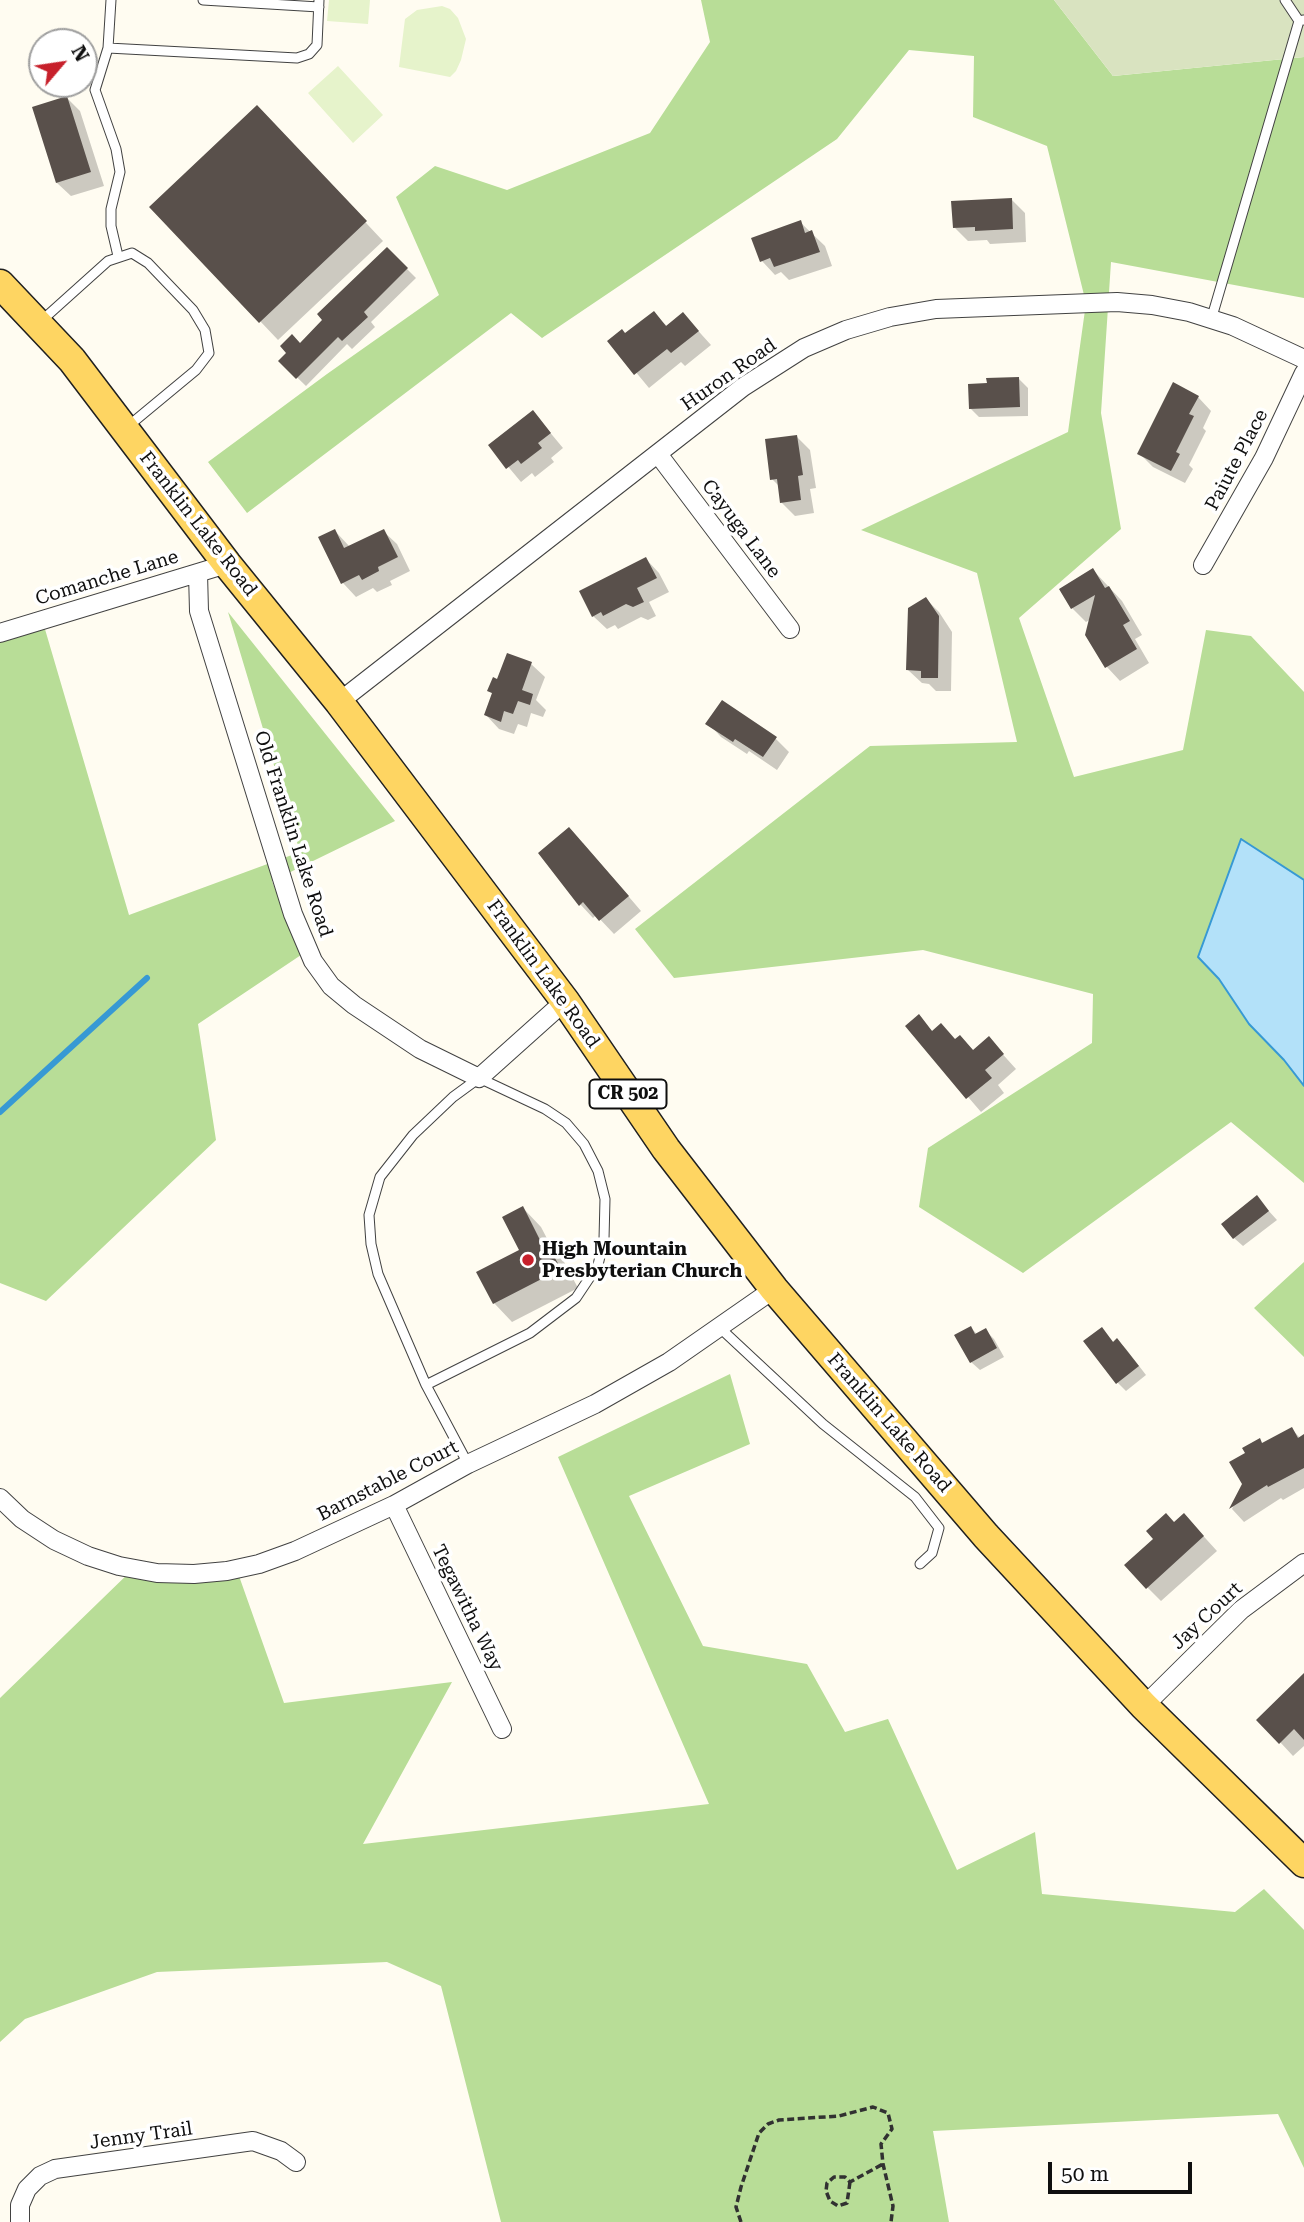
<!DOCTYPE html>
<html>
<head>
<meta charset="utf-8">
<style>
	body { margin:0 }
	#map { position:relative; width:1304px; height:2222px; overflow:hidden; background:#fffcf1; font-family:"Roboto Serif",serif }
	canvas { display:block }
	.north { position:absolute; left:28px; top:28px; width:70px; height:70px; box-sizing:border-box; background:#fff; border:2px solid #9f9f9f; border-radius:50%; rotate:61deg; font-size:19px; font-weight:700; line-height:28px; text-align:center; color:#0f0f0f }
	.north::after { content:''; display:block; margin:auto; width:24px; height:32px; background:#c7202b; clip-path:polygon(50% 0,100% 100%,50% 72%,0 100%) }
	.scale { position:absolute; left:1048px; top:2162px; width:144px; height:32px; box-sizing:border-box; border:4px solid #0f0f0f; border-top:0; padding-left:9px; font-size:21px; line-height:24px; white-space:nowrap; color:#0f0f0f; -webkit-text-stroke:5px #fff; paint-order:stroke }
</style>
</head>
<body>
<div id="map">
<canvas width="1304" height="2222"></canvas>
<div class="north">N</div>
<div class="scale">50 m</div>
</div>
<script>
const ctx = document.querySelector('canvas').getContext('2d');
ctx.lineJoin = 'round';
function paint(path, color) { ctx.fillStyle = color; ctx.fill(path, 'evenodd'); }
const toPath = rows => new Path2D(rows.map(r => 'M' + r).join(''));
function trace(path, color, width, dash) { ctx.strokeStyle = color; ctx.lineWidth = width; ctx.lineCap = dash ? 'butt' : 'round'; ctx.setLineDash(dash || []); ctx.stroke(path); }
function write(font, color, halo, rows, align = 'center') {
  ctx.font = font + ' "Roboto Serif",serif'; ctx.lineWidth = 7; ctx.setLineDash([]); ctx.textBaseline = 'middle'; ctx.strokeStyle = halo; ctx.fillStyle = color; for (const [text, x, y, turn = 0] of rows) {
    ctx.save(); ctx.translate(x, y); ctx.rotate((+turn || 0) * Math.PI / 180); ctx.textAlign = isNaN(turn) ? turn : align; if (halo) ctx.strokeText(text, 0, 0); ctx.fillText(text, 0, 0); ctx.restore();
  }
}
paint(toPath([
	[701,0,1054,0,1113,76,1304,57,1304,298,1111,262,1101,413,1121,529,1019,618,1074,777,1183,750,1206,630,1251,636,1304,692,1304,1183,1231,1122,1023,1273,919,1207,928,1148,1092,1043,1093,994,923,950,674,978,635,929,870,746,1017,742,977,573,861,530,1068,432,1086,303,1047,146,973,117,974,56,909,50,837,139,542,338,511,313,247,513,208,462,327,374,439,295,396,197,435,166,507,190,650,133,710,42],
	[228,612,395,821,272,881,301,955,198,1024,216,1140,46,1301,0,1283,0,628,42,619,129,915,300,852],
	[1304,1262,1304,1357,1254,1308],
	[730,1374,750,1444,629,1496,703,1646,807,1664,845,1732,888,1719,957,1870,1035,1832,1042,1894,1235,1912,1264,1889,1304,1930,1304,2168,1278,2114,933,2131,949,2222,501,2222,441,1986,387,1962,157,1972,25,2019,0,2042,0,1698,134,1568,239,1576,284,1703,452,1682,363,1844,709,1804,558,1457]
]), '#b8dd97');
paint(toPath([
	[1054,0,1304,0,1304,57,1113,76]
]), '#d9e3c0');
paint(toPath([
	[329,0,370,0,368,24,327,21],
	[442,6,450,9,458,18,466,39,461,60,456,71,450,77,399,67,405,19,417,10],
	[338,66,383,115,353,143,308,93]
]), '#e6f3cb');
const water = toPath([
	[1241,839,1304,880,1304,1086,1284,1060,1249,1024,1219,979,1198,957,1241,839]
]);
paint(water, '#b3e1f9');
trace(water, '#3799d4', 2);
paint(toPath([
	[67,98,80,111,104,186,71,196,57,183],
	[275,126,383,241,278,340,152,207],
	[1011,199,1025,213,1026,242,990,244,987,240,968,241,955,228],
	[800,222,825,246,832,266,789,280,781,272,775,275,762,261],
	[387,249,416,278,371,322,375,327,352,349,347,344,306,386,280,361,300,345],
	[653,313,668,327,683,314,711,345,685,366,681,362,649,388,610,341,625,335],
	[1019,379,1028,388,1028,416,979,417,970,408],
	[1198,397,1211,411,1203,428,1206,431,1189,465,1193,469,1185,483,1153,467,1139,453],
	[533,412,563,448,551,458,554,462,535,477,532,473,521,482,490,445],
	[797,437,810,450,816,488,810,489,814,513,795,516,781,502,779,486,772,479],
	[335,531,350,547,383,531,397,544,410,571,390,581,392,585,377,592,373,588,356,597,343,583],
	[646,559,659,573,669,592,649,602,656,616,648,620,641,617,618,629,615,625,607,629,593,616],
	[1093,570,1122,601,1142,635,1135,639,1149,663,1120,681,1107,667,1087,634,1091,619,1086,622,1072,608,1061,589],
	[926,599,939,612,952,632,951,691,936,691,929,684,922,683,908,670],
	[531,664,545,677,536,700,546,710,543,717,531,713,527,727,518,724,514,734,499,729,486,715,493,694,489,691,498,681],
	[708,723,775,738,789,752,777,770,749,751,747,754,721,737],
	[583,843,641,911,614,934,596,915,593,918,580,904],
	[919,1017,933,1032,956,1040,960,1037,974,1051,989,1039,1016,1069,998,1085,1004,1093,981,1112,907,1026],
	[1257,1198,1277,1220,1243,1246,1234,1238],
	[523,1208,541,1227,553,1250,563,1260,578,1288,512,1322,494,1303,521,1251],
	[971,1328,977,1334,985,1330,994,1339,1004,1357,980,1370,971,1362],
	[1110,1338,1114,1343,1117,1340,1126,1349,1146,1375,1126,1391,1117,1382],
	[1292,1429,1300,1438,1304,1436,1304,1488,1283,1500,1281,1498,1244,1522,1232,1509,1244,1484],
	[1174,1524,1197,1529,1217,1551,1161,1601,1147,1587,1155,1539],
	[1304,1676,1304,1746,1293,1756,1280,1742]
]), '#0003');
trace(toPath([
	[0,1112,147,978]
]), '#3799d4', 6);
paint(toPath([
	[67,96,91,172,56,183,32,107],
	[257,105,367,221,259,323,149,207],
	[1012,198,1013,229,975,231,975,227,953,228,951,201],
	[801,220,805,233,812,230,820,252,774,267,770,258,760,262,751,238],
	[387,247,408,268,364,312,368,317,342,341,338,337,296,379,278,361,286,353,280,346,292,334,300,343,322,320,317,314],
	[654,311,666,326,683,312,699,331,671,353,667,349,634,375,607,341,622,329,625,333],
	[1019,377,1020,407,969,409,968,384,987,383,986,378],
	[1173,382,1199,396,1189,414,1194,416,1176,452,1180,454,1171,471,1137,454],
	[533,410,551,433,538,443,542,448,521,464,518,460,506,469,488,445],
	[797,435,803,475,798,476,801,500,780,503,777,479,770,480,765,439],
	[335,529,344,548,384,529,398,557,378,567,379,571,362,580,359,575,341,584,318,537],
	[646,557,657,578,637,588,644,602,633,607,626,604,603,616,601,612,592,617,579,591],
	[1093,568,1105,588,1109,586,1130,621,1123,625,1137,649,1105,668,1085,635,1095,595,1071,609,1059,589],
	[926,597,939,616,938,678,921,678,921,671,906,670,908,608],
	[507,653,532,662,522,690,533,694,530,705,518,701,513,714,504,711,501,722,484,715,492,693,487,691,493,677,497,679],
	[722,700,777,737,763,757,735,739,733,742,705,724],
	[569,827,629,896,599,921,583,902,579,906,538,853],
	[919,1014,932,1031,941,1023,955,1039,960,1035,973,1050,989,1036,1004,1054,985,1070,992,1078,966,1099,905,1026],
	[1257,1195,1269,1211,1233,1239,1221,1224],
	[523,1206,541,1242,545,1240,561,1269,493,1304,476,1272,519,1250,502,1217],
	[971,1326,975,1334,986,1328,997,1348,970,1363,954,1335],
	[1102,1327,1113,1342,1117,1338,1139,1366,1116,1384,1083,1341],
	[1292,1427,1298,1438,1304,1434,1304,1468,1268,1487,1267,1485,1229,1509,1242,1484,1229,1462,1245,1453,1242,1448,1260,1438,1262,1443],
	[1166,1513,1174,1522,1184,1513,1204,1536,1146,1589,1124,1565,1153,1539,1146,1531],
	[1304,1673,1304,1740,1294,1729,1279,1744,1256,1720]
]), '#59504b');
const service = toPath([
	[111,0,108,48,95,90,116,149,120,172,111,209,111,226,118,256],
	[203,0,319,7],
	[1285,0,1299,21,1303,20],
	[108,48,297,58,309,54,317,45,319,0],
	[1211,320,1299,21],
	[39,323,108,261,132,253,148,263,193,310,205,330,209,353,196,370,126,428],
	[719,1327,823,1424,915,1497,939,1528,932,1553,920,1564],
	[426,1385,530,1333,576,1298,598,1265,604,1239,605,1199,598,1171,584,1144,566,1123,545,1109,479,1078,453,1097,413,1135,380,1177,369,1215,371,1244,378,1274,426,1385,468,1464]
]);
const minor = toPath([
	[658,454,790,629],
	[1203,565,1264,458,1304,373],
	[198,573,199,611,293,914,313,961,331,986,354,1005,420,1049,479,1078,565,1001],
	[0,633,227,564],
	[339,702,743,387,804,348,846,330,890,317,936,309,1117,302,1152,305,1189,312,1233,326,1304,359],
	[0,1498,22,1519,54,1540,88,1556,119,1566,157,1573,194,1574,227,1571,259,1564,295,1551,394,1505,468,1464,595,1404,669,1362,774,1289],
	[394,1505,502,1729],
	[1144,1706,1241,1610,1304,1563],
	[20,2222,20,2205,27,2189,40,2176,55,2169,253,2141,281,2151,296,2162]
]);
const primary = toPath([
	[0,284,72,360,227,564,339,702,565,1001,666,1149,774,1289,986,1536,1144,1706,1304,1863]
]);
trace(service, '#424242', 11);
trace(minor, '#424242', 20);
trace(primary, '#202020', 31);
trace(toPath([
	[850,2182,847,2203,838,2206,830,2201,826,2191,827,2183,834,2177,845,2177,850,2182,883,2164],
	[741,2222,736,2207,741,2187,759,2133,768,2124,779,2120,839,2116,873,2107,888,2113,892,2129,881,2144,883,2164,893,2206,891,2222]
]), '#313131', 3.5, [7, 3.5]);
trace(service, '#fff', 9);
trace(minor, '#fff', 18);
trace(primary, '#fed562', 28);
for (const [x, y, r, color] of [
	[528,1260,7,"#c7202b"]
]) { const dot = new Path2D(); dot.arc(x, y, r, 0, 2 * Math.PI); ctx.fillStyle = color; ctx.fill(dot); trace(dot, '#fff', 2.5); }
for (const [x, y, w] of [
	[628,1094,77]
]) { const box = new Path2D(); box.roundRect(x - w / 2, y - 14.5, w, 29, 5); ctx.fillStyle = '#fff'; ctx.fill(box); trace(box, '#0f0f0f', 2); }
write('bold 18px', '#0f0f0f', null, [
	["CR 502",628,1094]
]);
write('19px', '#0f0f0f', '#fff', [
	["Huron Road",729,375,-35],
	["Paiute Place",1237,460,-62],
	["Franklin Lake Road",198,524,52],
	["Cayuga Lane",741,529,53],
	["Comanche Lane",107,578,-17],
	["Old Franklin Lake Road",293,834,72],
	["Franklin Lake Road",543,974,54],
	["Franklin Lake Road",889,1423,49],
	["Barnstable Court",388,1481,-27],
	["Tegawitha Way",467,1608,64],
	["Jay Court",1207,1616,-43],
	["Jenny Trail",141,2136,-8]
]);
write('bold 19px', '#0f0f0f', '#fff', [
	["High Mountain",542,1249],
	["Presbyterian Church",542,1271]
], 'left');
</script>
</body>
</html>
